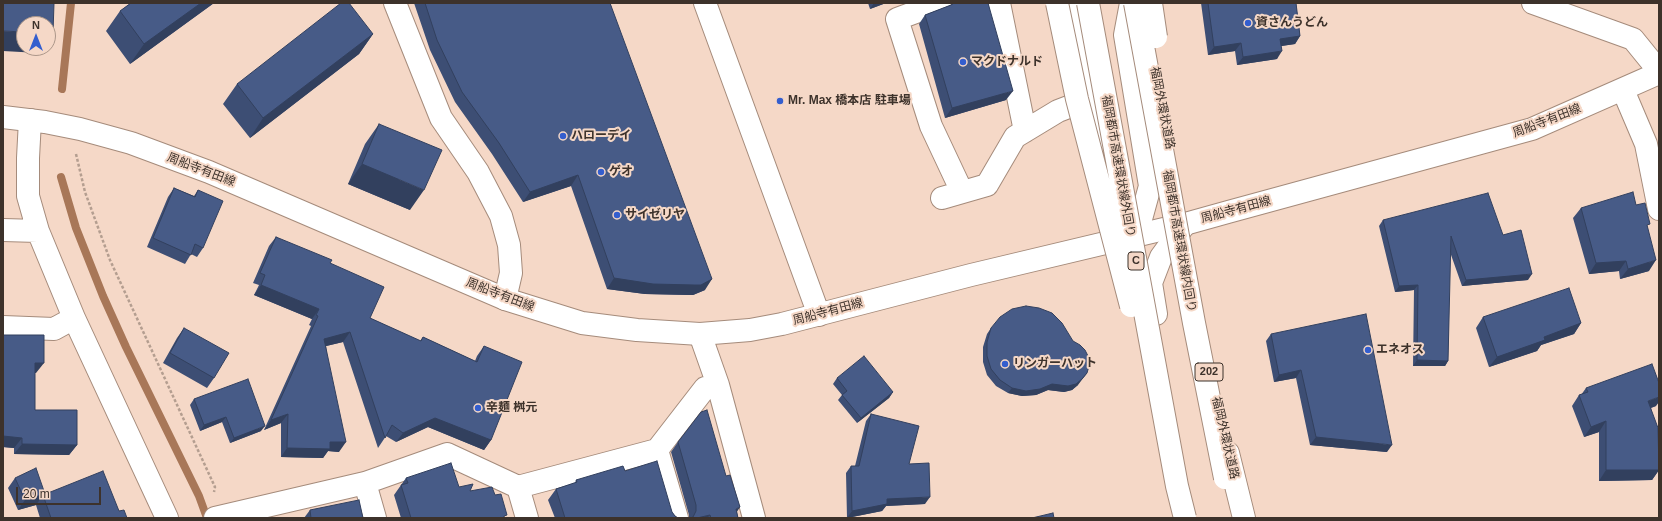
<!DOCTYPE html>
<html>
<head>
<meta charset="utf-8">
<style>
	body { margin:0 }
	#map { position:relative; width:1662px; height:521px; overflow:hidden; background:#f5d8c7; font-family:Arial,sans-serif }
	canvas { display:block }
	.frame { position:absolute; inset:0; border:4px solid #3d322b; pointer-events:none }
	.north { position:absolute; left:16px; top:16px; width:40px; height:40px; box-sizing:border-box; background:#f5d8c7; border:1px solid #ab9689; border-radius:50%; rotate:0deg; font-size:11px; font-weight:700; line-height:16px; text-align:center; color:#3d322b }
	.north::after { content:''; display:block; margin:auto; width:14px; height:18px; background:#345ece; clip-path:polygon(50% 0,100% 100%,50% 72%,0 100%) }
	.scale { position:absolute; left:16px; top:487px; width:85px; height:18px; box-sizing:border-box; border:2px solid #3d322b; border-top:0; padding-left:5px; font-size:12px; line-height:14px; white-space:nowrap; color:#3d322b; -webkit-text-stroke:3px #f5d8c7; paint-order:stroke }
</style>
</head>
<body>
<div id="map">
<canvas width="1662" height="521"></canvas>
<div class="frame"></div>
<div class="north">N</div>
<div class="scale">20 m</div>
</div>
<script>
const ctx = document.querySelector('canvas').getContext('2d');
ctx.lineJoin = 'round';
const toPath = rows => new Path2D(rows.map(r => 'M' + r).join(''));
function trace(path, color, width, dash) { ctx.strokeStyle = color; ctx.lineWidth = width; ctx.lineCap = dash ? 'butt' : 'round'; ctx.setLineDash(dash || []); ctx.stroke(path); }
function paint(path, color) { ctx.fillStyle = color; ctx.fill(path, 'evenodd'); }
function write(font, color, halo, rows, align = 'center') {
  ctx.font = font + ' Arial,"Noto Sans JP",sans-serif'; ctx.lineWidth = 4; ctx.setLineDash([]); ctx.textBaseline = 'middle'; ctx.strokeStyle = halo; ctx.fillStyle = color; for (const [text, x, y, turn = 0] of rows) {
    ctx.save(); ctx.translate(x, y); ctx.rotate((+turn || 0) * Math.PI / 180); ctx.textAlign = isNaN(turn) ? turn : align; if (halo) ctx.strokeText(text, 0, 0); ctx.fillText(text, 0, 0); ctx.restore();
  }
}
trace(toPath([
	[62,89,71,3],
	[61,177,76,228,103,296,126,347,199,496,207,518]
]), '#a87758', 8);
const minor = toPath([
	[395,3,441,118,478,172,501,216,509,245,511,273,505,299],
	[705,3,819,315],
	[940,3,897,19,931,126,962,192],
	[999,3,1025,131],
	[1533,3,1633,39,1659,71],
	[1623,90,1646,144,1659,209],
	[30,120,28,158,28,196,38,231,74,318,167,518],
	[942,198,987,185,1015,137,1058,111,1092,98],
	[3,230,38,231],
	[3,327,54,329,74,318],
	[700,334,718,385,754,518],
	[657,450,677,518],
	[365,483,375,518],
	[518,487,527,518],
	[215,518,365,483,447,454,518,487,657,450,705,388,718,385]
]);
const major = toPath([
	[3,117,45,122,80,129,131,143,209,172,505,299,582,323,637,330,700,334,750,330,782,324,971,275,1185,224,1228,212,1532,129,1659,73]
]);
const highway = toPath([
	[1076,3,1109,185],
	[1119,239,1141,219,1150,186,1125,35,1131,3],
	[1156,314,1151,283,1161,257,1185,224],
	[1228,453,1244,518]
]);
trace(minor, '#a58b7b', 24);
trace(major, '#a58b7b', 24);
trace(highway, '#a58b7b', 24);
trace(toPath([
	[76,154,85,192,110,260,215,487,214,492]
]), '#b49e90', 2.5, [3, 2]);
trace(minor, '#fff', 22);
trace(major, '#fff', 22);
trace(highway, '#fff', 22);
const highwayBridge = toPath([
	[1057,3,1077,99,1131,306],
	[1088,3,1177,486,1185,518],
	[1135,3,1194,323,1225,478],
	[1151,3,1156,37]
]);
trace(highwayBridge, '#a58b7b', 24, []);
trace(highwayBridge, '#fff', 22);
paint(toPath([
	[131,3,214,3,130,64,106,31,120,11],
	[414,3,610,3,705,290,693,295,687,295,645,294,607,289,571,186,523,202,492,154,455,102,430,50],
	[868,3,886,3,870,9],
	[952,3,988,3,1006,100,945,118,919,24,925,15,951,5,952,4],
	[1201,3,1296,3,1300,36,1295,44,1281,46,1277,59,1237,65,1235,51,1208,55],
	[373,34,359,54,250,138,223,104,237,84],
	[379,124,410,210,348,184,365,144],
	[174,188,194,196,198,190,203,248,197,257,191,254,185,264,147,247,168,197],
	[1636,205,1648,229,1649,271,1620,279,1619,271,1589,274,1573,218,1581,208],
	[1383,220,1503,235,1528,280,1462,286,1450,252,1448,361,1445,366,1413,366,1414,290,1395,292,1379,226],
	[276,237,330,263,370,318,420,341,423,337,475,361,477,356,484,346,491,440,484,450,428,427,396,442,386,436,378,448,343,342,326,346,339,452,328,451,323,458,281,457,281,423,264,430,311,326,309,325,312,319,254,295,259,285,253,283,269,246],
	[1483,317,1581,323,1574,334,1541,345,1537,351,1489,367,1476,328],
	[184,328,214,378,207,388,163,363,177,338],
	[991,328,1078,385,1072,390,1064,392,1048,390,1036,395,1022,396,1008,393,996,386,987,375,983,362,983,347,987,334],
	[1271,334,1387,452,1310,445,1296,378,1274,382,1266,341],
	[3,335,36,373,35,373,35,410,77,445,69,455,14,454,14,448,3,447],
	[837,378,893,392,889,398,857,423,838,400,842,395,833,384],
	[1586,388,1656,406,1651,408,1659,470,1652,480,1599,481,1599,432,1584,437,1572,406,1579,395,1581,395],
	[194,399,261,431,230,443,222,422,200,431,190,405],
	[871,414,909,464,925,504,886,506,882,511,847,518,846,473,851,466,855,466,866,421],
	[678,442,737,512,738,518,689,518,689,515,671,452],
	[625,471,672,512,675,516,678,518,555,518,548,500,556,489,575,483,576,480],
	[15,478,45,494,119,511,127,518,40,518,36,505,18,510,8,488],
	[406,478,459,487,470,491,495,495,505,518,401,518,394,495],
	[310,510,363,518,304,518]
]), '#3d4e74');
paint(toPath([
	[201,3,214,3,130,64,144,44],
	[874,3,886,3,870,9],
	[3,31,24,32,24,48,42,48,39,53,3,51],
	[48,33,53,33,48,40],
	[373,34,359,54,250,138,263,118],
	[1300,36,1295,44,1275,47,1280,39],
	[1241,43,1235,51,1208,55,1214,47],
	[1282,51,1277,59,1237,65,1243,57],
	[1013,91,1006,100,945,118,952,108],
	[362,164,424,190,410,210,348,184],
	[578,175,571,186,523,202,530,192],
	[1656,260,1649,271,1620,279,1628,269],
	[1626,261,1619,271,1589,274,1596,263],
	[1532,274,1528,280,1462,286,1466,280],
	[614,278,712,279,705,290,693,295,645,294,607,289],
	[261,285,319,309,312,319,254,295],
	[1418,285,1414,290,1395,292,1399,286],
	[1581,323,1574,334,1541,345,1537,351,1489,367,1497,357,1544,337],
	[350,332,343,342,318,348,324,339],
	[1417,360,1448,361,1445,366,1413,366],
	[35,363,44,363,36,373,28,373],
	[1301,370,1296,378,1274,382,1279,375],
	[1087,373,1078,385,1072,390,1064,392,1048,390,1036,395,1022,396,1008,393,1012,388,1052,384],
	[893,392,889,398,857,423,861,418],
	[1659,397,1659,402,1656,406,1641,411,1648,401],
	[288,414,281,423,264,430,271,420],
	[226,417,222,422,200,431,204,425],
	[435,418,491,440,484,450,428,427,396,442,403,433],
	[1606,421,1599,432,1584,437,1591,427],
	[265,426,261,431,230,443,234,438],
	[3,436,22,438,14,448,3,447],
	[1316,437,1392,445,1387,452,1310,445],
	[330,442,346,442,339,452,328,451,323,458,281,457,287,448],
	[22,444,77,445,69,455,14,454],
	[1606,470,1659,470,1652,480,1599,481],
	[43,495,36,505,18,510,25,500],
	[930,497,925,504,886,506,882,511,847,518,852,511,887,499],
	[740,507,733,518,736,509],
	[710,515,707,518,697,518]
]), '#32405e');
const building = toPath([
	[3,3,54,3,53,33,48,33,48,24,24,24,24,32,3,31,3,3],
	[131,3,201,3,144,44,120,11,131,3],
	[341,3,349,3,373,34,263,118,237,84,341,3],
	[425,3,610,3,712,279,701,285,694,285,653,284,614,278,578,175,530,192,499,143,462,92,437,40,425,3],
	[954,3,988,3,1013,91,952,108,925,15,951,5,954,3],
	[1208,3,1296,3,1300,36,1280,39,1282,51,1243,57,1241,43,1214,47,1208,3],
	[379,124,442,150,424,190,362,164,379,124],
	[174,188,195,197,198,190,223,201,203,248,195,244,191,255,153,238,174,188],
	[1633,192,1636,205,1645,203,1650,224,1647,225,1656,260,1628,269,1626,261,1596,263,1581,208,1633,192],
	[1488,193,1503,235,1521,230,1532,274,1466,280,1451,236,1448,361,1417,360,1418,285,1399,286,1383,220,1488,193],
	[276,237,332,260,330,263,384,287,370,318,421,341,423,337,477,362,484,346,522,362,491,440,435,418,403,433,392,425,385,438,350,332,324,339,346,442,330,442,330,449,287,448,288,414,271,420,318,316,316,315,319,309,261,285,265,275,260,273,276,237],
	[1569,288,1581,323,1544,337,1545,340,1497,357,1483,317,1569,288],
	[1026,306,1039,308,1052,313,1062,323,1073,341,1080,345,1085,350,1089,358,1089,366,1087,373,1082,379,1076,384,1068,386,1052,384,1040,389,1026,391,1012,388,1000,380,991,369,987,356,987,342,991,328,1000,317,1012,309,1026,306],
	[1366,314,1392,445,1316,437,1301,370,1279,375,1271,334,1366,314],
	[184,328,229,353,214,378,170,353,184,328],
	[3,335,44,335,44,363,35,363,35,410,77,410,77,445,22,444,22,438,3,436,3,335],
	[864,356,893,392,861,418,842,395,847,391,837,378,864,356],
	[1652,364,1659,383,1659,397,1648,401,1658,428,1659,470,1606,470,1606,421,1591,427,1579,395,1588,392,1586,388,1652,364],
	[248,379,265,426,234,438,226,417,204,425,194,399,248,379],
	[707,410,726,476,730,475,740,507,736,509,738,518,711,518,710,515,697,518,691,518,693,517,696,511,696,505,678,442,701,412,707,410],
	[871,414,919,426,909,464,929,463,930,497,887,499,887,504,852,511,851,466,859,466,871,414],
	[657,461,672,512,675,516,678,518,565,518,556,489,577,482,576,480,623,466,625,471,657,461],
	[451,463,459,487,473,484,470,491,492,487,495,495,501,494,507,515,504,516,504,518,411,518,401,485,408,483,406,478,451,463],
	[36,468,45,494,25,500,15,478,36,468],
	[103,471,119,511,124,510,127,518,51,518,43,495,103,471],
	[359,500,363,518,311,518,310,510,359,500],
	[1053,513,1054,518,1032,518,1053,513]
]);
paint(building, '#475b87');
trace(building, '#32405e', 1);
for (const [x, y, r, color] of [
	[1248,23,4,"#345ece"],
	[963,62,4,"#345ece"],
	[780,101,4,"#345ece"],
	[563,136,4,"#345ece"],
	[601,172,4,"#345ece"],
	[617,215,4,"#345ece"],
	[1368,350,4,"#345ece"],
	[1005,364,4,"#345ece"],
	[478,408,4,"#345ece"]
]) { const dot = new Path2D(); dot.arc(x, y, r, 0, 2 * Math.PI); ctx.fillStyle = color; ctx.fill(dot); trace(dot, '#f5d8c7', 1.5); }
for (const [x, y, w] of [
	[1136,261,16],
	[1209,372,28]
]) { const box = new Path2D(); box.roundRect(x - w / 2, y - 9, w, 18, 3); ctx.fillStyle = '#f5d8c7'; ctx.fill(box); trace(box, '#3d322b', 1); }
write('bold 11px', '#3d322b', null, [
	["C",1136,261],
	["202",1209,372]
]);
write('bold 12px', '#3d322b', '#f5d8c7', [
	["資さんうどん",1256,23],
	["マクドナルド",971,62],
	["Mr. Max 橋本店 駐車場",788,101],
	["ハローデイ",571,136],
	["ゲオ",609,172],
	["サイゼリヤ",625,215],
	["エネオス",1376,350],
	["リンガーハット",1013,364],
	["辛麺 桝元",486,408]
], 'left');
write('12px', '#3d322b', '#f5d8c7', [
	["福岡外環状道路",1162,108,79],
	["周船寺有田線",1547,121,-21],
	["福岡都市高速環状線外回り",1118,166,80],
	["周船寺有田線",201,170,21],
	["周船寺有田線",1236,210,-15],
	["福岡都市高速環状線内回り",1179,241,80],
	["周船寺有田線",500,295,21],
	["周船寺有田線",828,312,-15],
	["福岡外環状道路",1225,438,77]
]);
</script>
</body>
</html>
